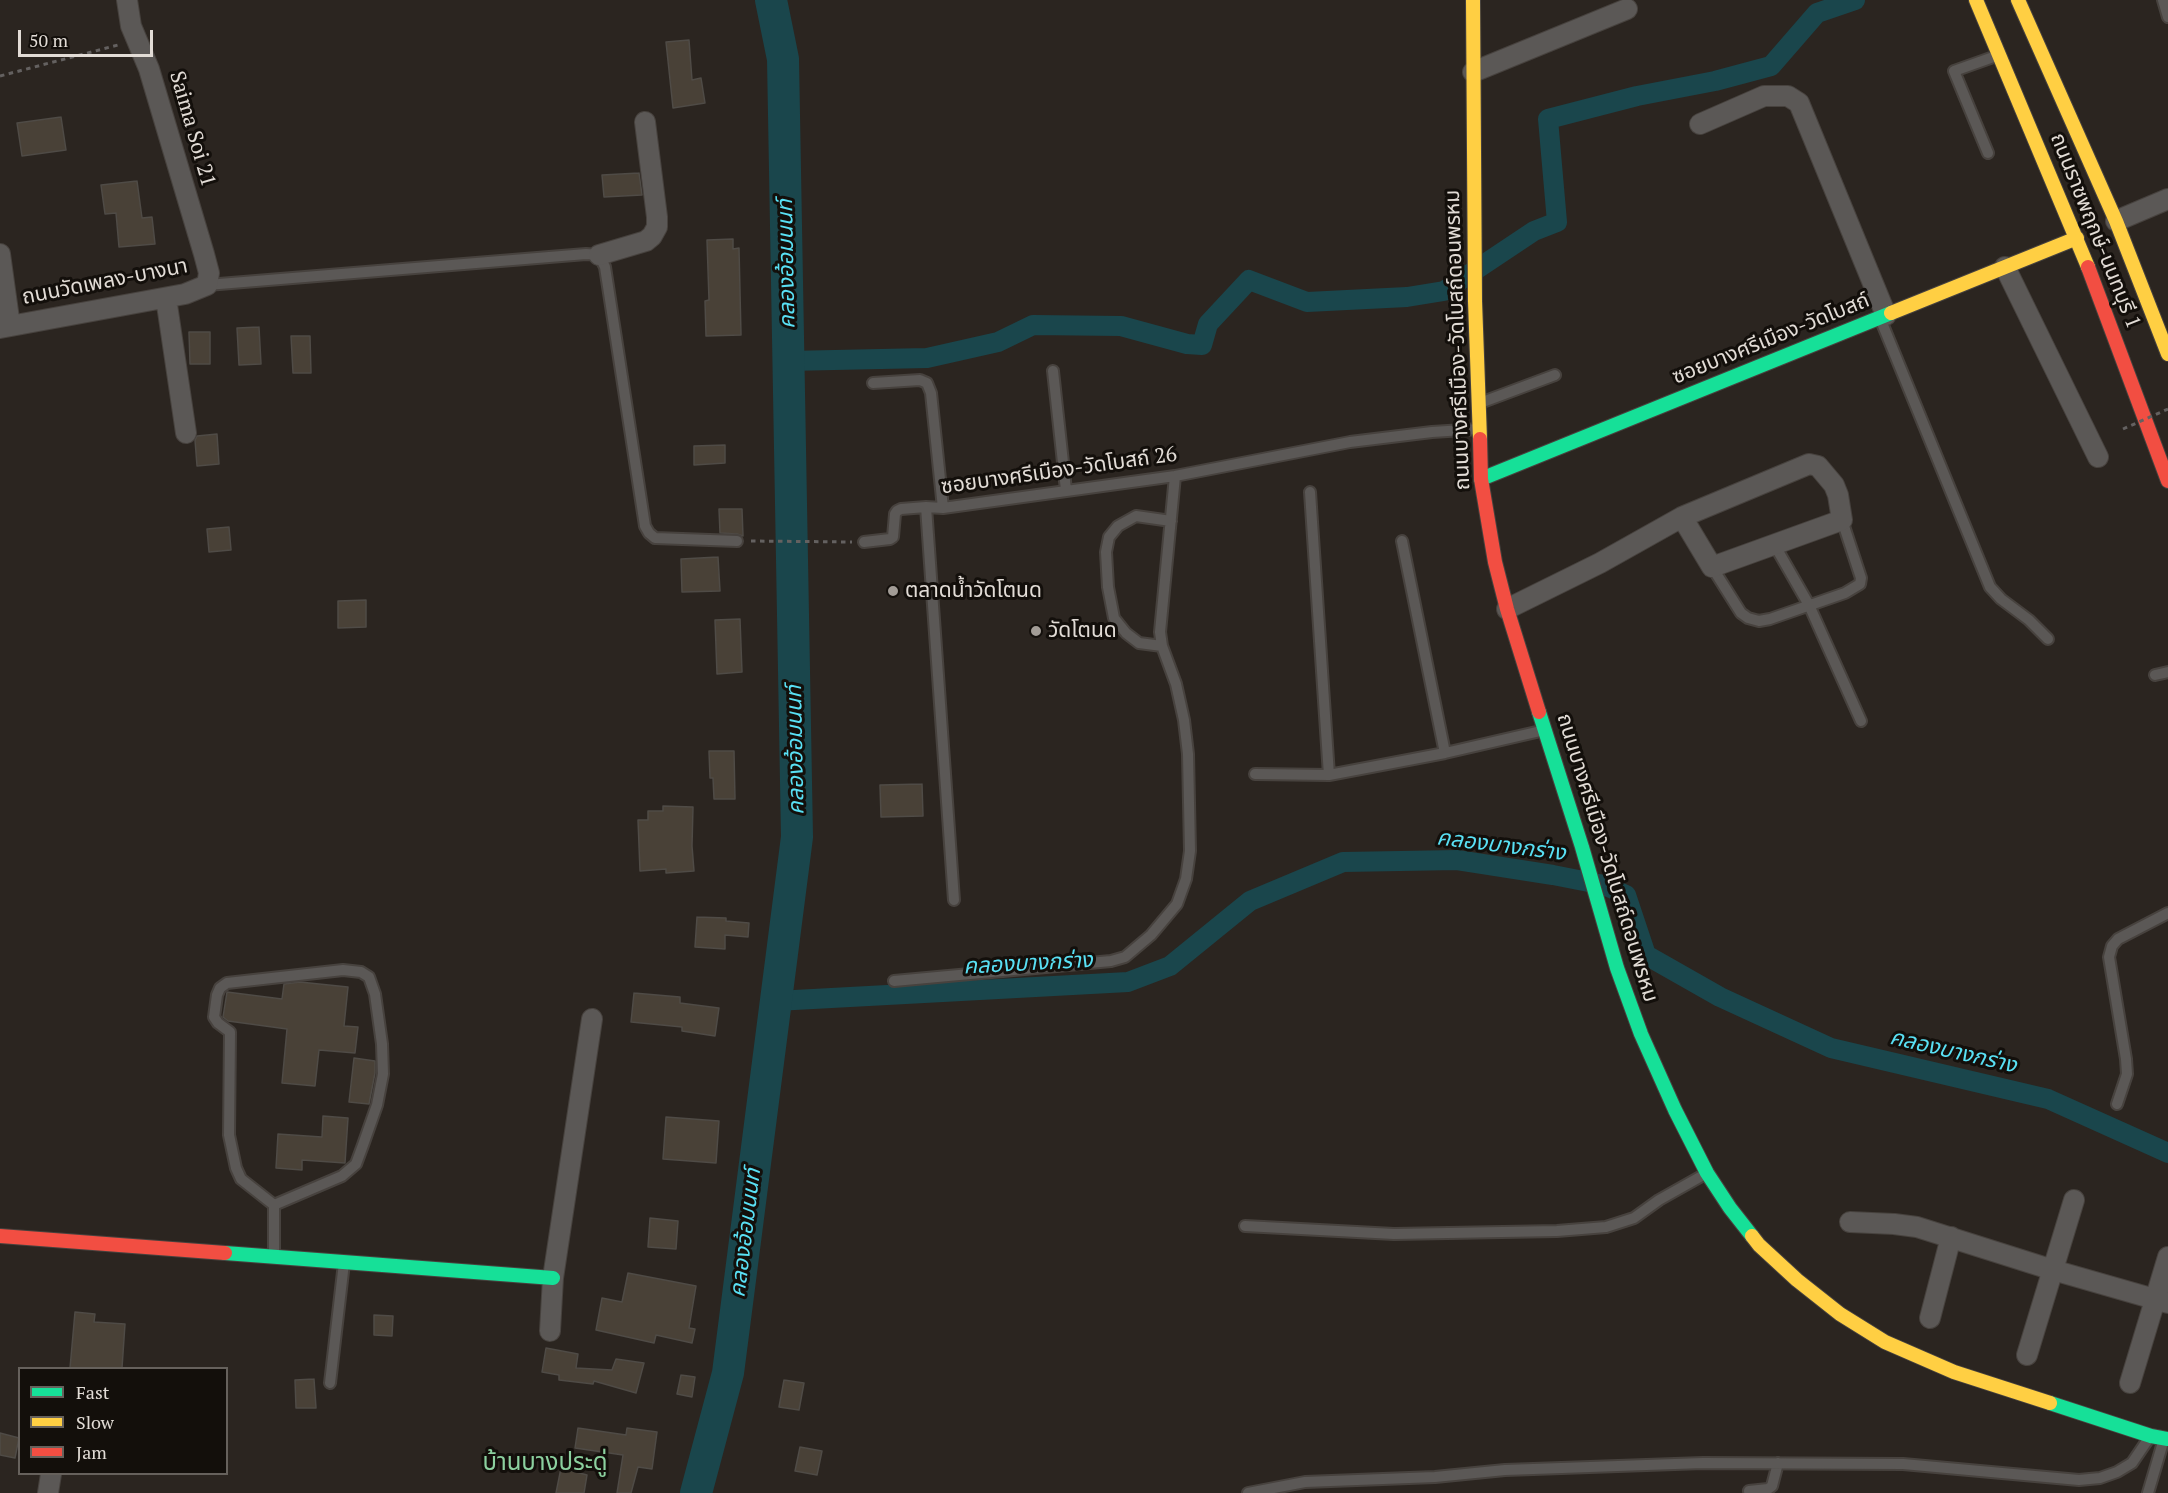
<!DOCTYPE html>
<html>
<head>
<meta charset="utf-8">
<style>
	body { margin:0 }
	#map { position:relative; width:2168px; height:1493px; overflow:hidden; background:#2b2520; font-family:"PT Serif",serif }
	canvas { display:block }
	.legend { position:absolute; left:18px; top:1367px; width:210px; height:108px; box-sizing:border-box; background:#130f0b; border:2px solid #66615c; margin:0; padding:8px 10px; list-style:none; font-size:18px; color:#e2dcd6 }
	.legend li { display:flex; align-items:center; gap:12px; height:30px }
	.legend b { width:30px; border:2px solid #66615c }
	.scale { position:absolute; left:18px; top:30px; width:135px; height:27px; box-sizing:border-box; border:3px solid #e2dcd6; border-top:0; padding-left:8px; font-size:18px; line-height:21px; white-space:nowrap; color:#e2dcd6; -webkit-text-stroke:4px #130f0b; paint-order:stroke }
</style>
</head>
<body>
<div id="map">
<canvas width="2168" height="1493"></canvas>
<ul class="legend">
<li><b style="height:8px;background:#16e098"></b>Fast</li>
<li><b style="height:8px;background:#ffcf43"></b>Slow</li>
<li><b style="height:8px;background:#f24e42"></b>Jam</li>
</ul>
<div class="scale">50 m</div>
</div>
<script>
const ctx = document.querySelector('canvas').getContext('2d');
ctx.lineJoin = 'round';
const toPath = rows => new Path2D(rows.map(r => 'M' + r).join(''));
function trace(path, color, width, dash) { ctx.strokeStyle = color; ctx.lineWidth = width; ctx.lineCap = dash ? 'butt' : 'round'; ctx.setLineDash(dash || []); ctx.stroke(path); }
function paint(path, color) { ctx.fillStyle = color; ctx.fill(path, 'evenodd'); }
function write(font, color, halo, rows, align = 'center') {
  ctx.font = font + ' "PT Serif","Noto Sans Thai",serif'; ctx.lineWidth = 6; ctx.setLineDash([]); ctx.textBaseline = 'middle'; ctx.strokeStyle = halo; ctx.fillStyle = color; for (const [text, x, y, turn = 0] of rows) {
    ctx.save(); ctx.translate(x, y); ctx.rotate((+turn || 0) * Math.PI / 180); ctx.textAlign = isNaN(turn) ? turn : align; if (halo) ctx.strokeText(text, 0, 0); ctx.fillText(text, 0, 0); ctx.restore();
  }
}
trace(toPath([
	[788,361,927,358,998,342,1033,325,1121,326,1187,344,1202,345,1208,324,1249,280,1307,302,1407,297,1444,291,1534,231,1557,222,1548,119,1637,96,1715,81,1771,66,1817,13,1855,0],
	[776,1001,1128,982,1170,966,1250,901,1343,862,1457,860,1553,875,1604,885,1626,895,1646,955,1720,997,1831,1048,2048,1099,2168,1153]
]), '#1a464c', 20);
trace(toPath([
	[696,1493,728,1373,797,837,783,59,771,0]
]), '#1a464c', 32);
const building = toPath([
	[689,40,692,80,701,78,705,103,673,108,666,42,689,40],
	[61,117,66,150,22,156,17,123,61,117],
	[639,173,642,195,604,197,602,175,639,173],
	[137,181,142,218,152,217,155,244,119,247,116,213,105,214,101,185,137,181],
	[733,239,733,249,739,248,741,335,706,336,705,301,709,300,707,240,733,239],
	[259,327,261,364,239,365,237,328,259,327],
	[189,332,210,332,210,364,190,364,189,332],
	[291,336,310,336,311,373,293,373,291,336],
	[217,434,219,464,197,466,195,440,197,436,217,434],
	[725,445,725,463,694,465,694,446,725,445],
	[719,509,742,509,743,536,737,534,720,533,719,509],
	[229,527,231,550,209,552,207,529,229,527],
	[718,557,720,591,682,592,681,559,718,557],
	[366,600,366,627,338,628,338,601,366,600],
	[740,619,742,672,717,674,715,620,740,619],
	[709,751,734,751,735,799,714,799,713,778,710,778,709,751],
	[922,784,923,816,881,817,880,785,922,784],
	[663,806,693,807,692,846,694,871,666,873,666,869,640,871,638,820,648,820,648,811,663,811,663,806],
	[697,917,726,918,726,921,749,923,748,937,725,935,725,949,695,947,697,917],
	[300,982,348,987,344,1026,358,1027,355,1053,319,1050,315,1086,282,1083,287,1029,228,1021,223,1017,227,992,282,999,284,984,300,982],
	[634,993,680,997,680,1003,719,1008,715,1036,682,1031,682,1027,631,1022,634,993],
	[354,1058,375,1061,375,1073,369,1104,349,1102,354,1058],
	[323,1116,348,1118,345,1163,302,1160,302,1170,276,1168,278,1134,322,1137,323,1116],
	[666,1117,719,1121,716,1163,663,1159,666,1117],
	[650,1218,678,1221,676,1249,648,1247,650,1218],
	[628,1273,696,1286,689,1328,695,1329,692,1343,656,1335,654,1343,596,1330,602,1298,622,1302,628,1273],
	[75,1312,95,1314,94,1322,125,1324,122,1368,70,1368,75,1312],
	[374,1315,393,1316,392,1336,374,1335,374,1315],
	[546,1348,578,1354,576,1368,612,1370,616,1359,644,1363,636,1393,594,1381,593,1384,559,1380,559,1375,542,1372,546,1348],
	[681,1375,695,1377,692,1397,677,1394,681,1375],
	[314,1379,316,1408,296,1408,295,1380,314,1379],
	[784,1380,804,1383,799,1410,779,1407,784,1380],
	[578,1428,626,1435,627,1428,657,1432,652,1469,638,1467,631,1493,617,1493,623,1455,575,1448,578,1428],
	[0,1433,19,1438,15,1458,0,1455,0,1433],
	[800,1447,822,1451,817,1475,795,1471,800,1447],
	[561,1468,587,1475,584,1493,556,1493,561,1468]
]);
paint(building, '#494137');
trace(building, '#4f4b46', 1.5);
const lane = toPath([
	[2163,0,2168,17],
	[1988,153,1954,71,1999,55],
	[207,285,586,254,599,255,605,267,645,526,649,533,655,538,737,541],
	[1880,318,1990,587,2001,599,2029,620,2048,639],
	[1053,371,1066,490],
	[873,383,920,380,927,383,931,393,943,508],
	[1480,403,1555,375],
	[1310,492,1329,775],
	[926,507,954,900],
	[1402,541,1445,753],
	[864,542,890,539,893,537,895,514,897,511,901,509,926,507,943,508,1175,476,1350,442,1432,432,1479,429],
	[1774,544,1809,605,1861,721],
	[1712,567,1741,613,1748,618,1759,621,1770,619,1845,593,1860,584,1861,578,1842,520],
	[1162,646,1139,643,1126,633,1114,618,1108,587,1106,552,1109,537,1118,526,1136,516,1171,521],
	[2155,675,2168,672],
	[1255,774,1329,775,1445,753,1545,730],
	[894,981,1111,961,1125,957,1151,935,1177,904,1186,879,1190,851,1188,754,1184,720,1176,684,1162,646,1160,632,1175,476],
	[2117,1104,2127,1074,2126,1059,2109,957,2112,946,2118,939,2168,913],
	[274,1205,342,1176,356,1164,363,1145,377,1105,383,1074,382,1044,375,994,369,977,361,972,343,970,227,983,220,988,217,995,214,1017,218,1023,230,1032,229,1135,236,1168,241,1179,274,1205,274,1255],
	[1245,1226,1394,1234,1557,1231,1606,1227,1634,1218,1659,1200,1707,1173],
	[330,1383,344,1263],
	[1749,1491,1768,1489,1772,1486,1778,1463],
	[1248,1493,1305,1482,1435,1477,1505,1470,1703,1463,1903,1464,2079,1480,2100,1478,2117,1472,2132,1463,2149,1438],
	[2148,1493,2164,1439]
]);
const street = toPath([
	[1473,72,1627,9],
	[1700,124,1764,96,1788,96,1799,103,1886,315],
	[2116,221,2168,199],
	[0,254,10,326],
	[599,255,646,241,652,236,657,227,657,217,645,122],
	[2005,267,2098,457],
	[166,298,186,433],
	[0,328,185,294,207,285,209,273,204,254,149,69,131,26,127,0],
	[1507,609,1600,563,1682,517,1809,464,1818,466,1834,485,1838,495,1842,520,1712,567,1682,517],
	[1850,1222,1894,1224,1917,1227,2053,1270,2168,1303],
	[1930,1318,1951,1237],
	[550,1331,553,1278,592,1019],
	[2027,1355,2074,1200],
	[2130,1383,2168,1257],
	[48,1493,51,1474]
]);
const fast = toPath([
	[1481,479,1891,313],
	[1539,712,1582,847,1617,968,1641,1034,1675,1110,1707,1173,1730,1208,1752,1236],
	[225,1253,553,1278],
	[2050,1403,2151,1436,2168,1439]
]);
const slow = toPath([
	[1473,0,1475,301,1480,439],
	[1976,0,2088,267],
	[2018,0,2116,221,2168,354],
	[1891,313,2077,238],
	[1752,1236,1759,1245,1797,1280,1840,1314,1885,1342,1954,1372,2050,1403]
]);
const jam = toPath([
	[2088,267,2168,481],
	[1480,439,1481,479,1495,562,1507,609,1539,712],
	[0,1236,225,1253]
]);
trace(lane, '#47423e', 14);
trace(street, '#47423e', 22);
trace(fast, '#47423e', 16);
trace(slow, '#47423e', 16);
trace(jam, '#47423e', 16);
trace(toPath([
	[0,76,118,45],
	[751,541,852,542]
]), '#646160', 3, [4.5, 4.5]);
trace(lane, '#5b5856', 10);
trace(street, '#5b5856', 20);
trace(fast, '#16e098', 14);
trace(slow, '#ffcf43', 14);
trace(jam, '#f24e42', 14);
trace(toPath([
	[2123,429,2168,409]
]), '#646160', 3, [4.5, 4.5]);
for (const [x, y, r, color] of [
	[893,591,6,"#a29c96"],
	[1036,631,6,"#a29c96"]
]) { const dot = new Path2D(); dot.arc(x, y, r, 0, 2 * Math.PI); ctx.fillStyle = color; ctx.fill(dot); trace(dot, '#130f0b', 2); }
write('21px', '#e2dcd6', '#130f0b', [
	["Saima Soi 21",192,129,74],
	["ถนนราชพฤกษ์-นนทบุรี 1",2095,231,68],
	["ถนนวัดเพลง-บางนา",105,282,-11],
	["ซอยบางศรีเมือง-วัดโบสถ์",1771,339,-22],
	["ถนนบางศรีเมือง-วัดโบสถ์ดอนพรหม",1458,340,-92],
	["ซอยบางศรีเมือง-วัดโบสถ์ 26",1059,471,-8],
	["ถนนบางศรีเมือง-วัดโบสถ์ดอนพรหม",1607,858,73]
]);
write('21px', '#e2dcd6', '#130f0b', [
	["ตลาดน้ำวัดโตนด",905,591],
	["วัดโตนด",1048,631]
], 'left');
write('italic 22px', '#59e0f4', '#130f0b', [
	["คลองอ้อมนนท์",787,264,-91],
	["คลองอ้อมนนท์",796,750,-91],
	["คลองบางกร่าง",1501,846,7],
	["คลองบางกร่าง",1028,964,-3],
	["คลองบางกร่าง",1953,1052,13],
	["คลองอ้อมนนท์",746,1233,-83]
]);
write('24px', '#8cd19f', '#130f0b', [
	["บ้านบางประดู่",545,1463]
]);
</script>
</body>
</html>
